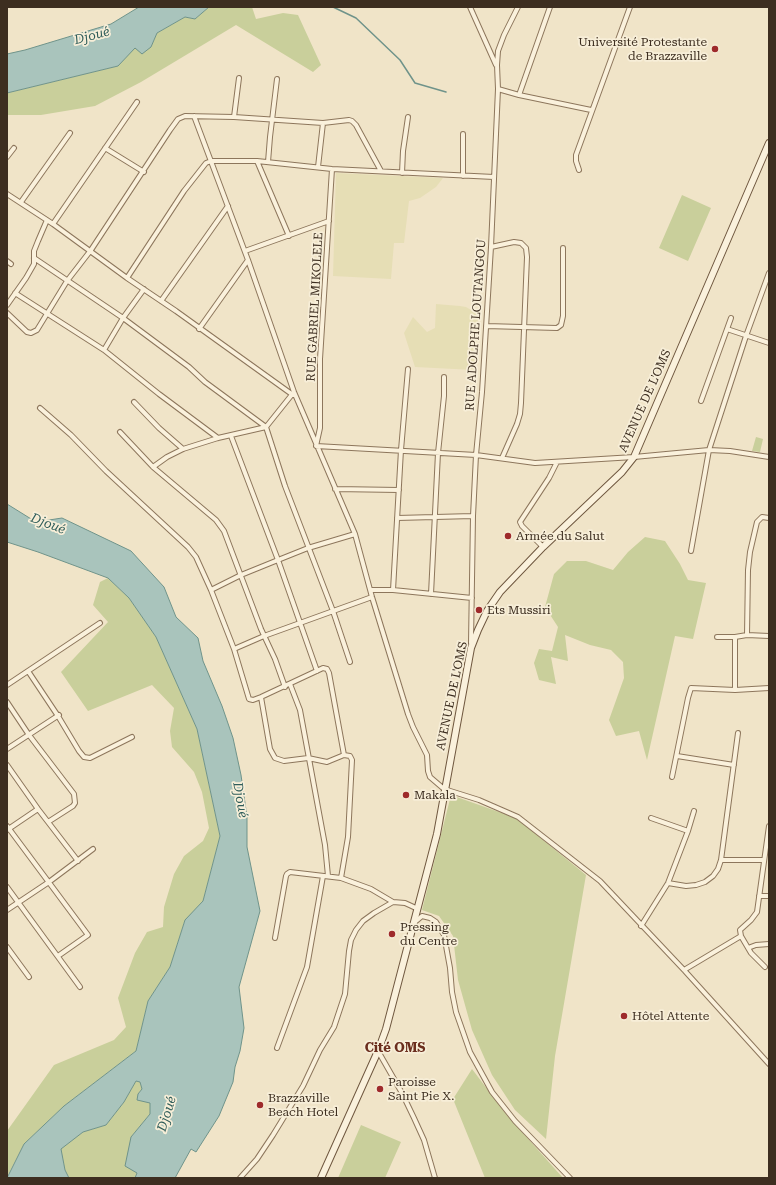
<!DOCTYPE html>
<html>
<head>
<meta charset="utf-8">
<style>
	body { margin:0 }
	#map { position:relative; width:776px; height:1185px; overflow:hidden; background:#f0e4c8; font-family:"Roboto Serif",serif }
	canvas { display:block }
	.frame { position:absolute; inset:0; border:8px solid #3d2e20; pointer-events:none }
</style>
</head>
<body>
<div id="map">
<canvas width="776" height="1185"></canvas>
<div class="frame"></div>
</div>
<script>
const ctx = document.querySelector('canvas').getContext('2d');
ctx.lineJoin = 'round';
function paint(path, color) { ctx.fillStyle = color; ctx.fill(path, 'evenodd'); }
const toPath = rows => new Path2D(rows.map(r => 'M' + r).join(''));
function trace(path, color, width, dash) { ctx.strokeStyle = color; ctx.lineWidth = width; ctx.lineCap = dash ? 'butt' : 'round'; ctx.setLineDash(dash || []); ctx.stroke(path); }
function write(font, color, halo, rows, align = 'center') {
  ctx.font = font + ' "Roboto Serif",serif'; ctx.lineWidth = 3.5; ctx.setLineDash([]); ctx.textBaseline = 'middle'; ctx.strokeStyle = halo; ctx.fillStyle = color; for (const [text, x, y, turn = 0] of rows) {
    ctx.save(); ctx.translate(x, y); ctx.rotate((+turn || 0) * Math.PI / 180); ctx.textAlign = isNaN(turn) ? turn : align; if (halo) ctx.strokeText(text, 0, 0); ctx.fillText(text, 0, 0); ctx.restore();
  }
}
paint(toPath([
	[336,173,443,178,436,187,420,198,409,201,404,243,394,243,391,279,333,276],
	[436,304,460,306,466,307,476,313,478,319,474,370,415,367,404,333,413,317,427,332,435,328]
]), '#e6deb5');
paint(toPath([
	[209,7,252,7,256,19,283,13,298,15,321,65,313,72,236,25,141,82,95,106,41,115,7,115,7,93,118,66,135,47,151,47,157,33,185,17,195,19],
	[682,195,711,208,688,261,659,248],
	[756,437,763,439,760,452,752,451],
	[645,537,665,541,680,564,688,580,706,583,693,639,675,636,647,760,639,731,616,736,609,720,624,678,623,662,611,650,590,645,565,635,568,661,551,657,556,684,539,680,534,663,539,649,552,651,558,627,545,607,554,574,567,561,586,561,613,570,628,552],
	[108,578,129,598,156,637,197,729,220,836,203,901,184,923,170,967,148,1001,136,1051,64,1106,24,1144,7,1177,7,1131,54,1065,114,1040,126,1027,118,998,135,953,147,932,163,927,164,907,174,874,184,856,203,841,209,828,202,792,194,772,172,747,170,731,174,708,152,685,88,711,61,672,108,622,93,605,100,582],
	[451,795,516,818,586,875,555,1056,546,1139,515,1110,492,1075,472,1030,458,980,453,936,439,916,422,910],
	[472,1069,507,1115,563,1178,485,1178,453,1099],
	[136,1081,140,1082,142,1089,138,1094,150,1103,150,1114,131,1137,137,1173,135,1178,69,1178,65,1170,60,1149,83,1132,106,1125,124,1102],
	[361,1125,401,1142,385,1178,338,1178]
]), '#c9cf9b');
const water = toPath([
	[139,7,209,7,195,19,185,17,157,33,151,47,142,54,135,48,118,66,7,93,7,54,25,50,111,24,139,7],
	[7,504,36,522,62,518,131,551,164,587,176,617,198,638,203,661,222,706,233,738,241,775,247,817,247,847,260,911,239,987,244,1028,240,1051,235,1067,233,1082,219,1116,196,1152,191,1149,175,1178,135,1178,137,1173,125,1166,131,1137,150,1114,150,1103,137,1100,138,1094,142,1089,140,1082,136,1081,124,1102,106,1125,83,1132,61,1149,65,1170,69,1178,7,1178,24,1144,64,1106,136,1051,148,1001,170,967,185,920,203,901,220,836,197,729,156,637,129,598,108,578,38,552,7,542,7,504]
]);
paint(water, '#a9c4bc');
trace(water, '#6f938a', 1);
trace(toPath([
	[333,7,356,18,400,60,415,83,446,92]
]), '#6f938a', 1.5);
const street = toPath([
	[470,7,496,65],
	[498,89,519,95,591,110],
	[519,95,550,7],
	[194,116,248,260,294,392,355,534,372,597,408,714,413,727,427,755,428,771,430,777,444,789,479,800,518,817,600,881,684,970,769,1064],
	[234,117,239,78],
	[105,148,144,172],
	[7,157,14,148],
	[257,161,289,236],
	[268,162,270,137,277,79],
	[318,167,323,123],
	[332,169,320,359,320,428,316,446,476,455,535,463,634,457,709,450,730,451,769,457],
	[579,170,576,161,576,155,630,7],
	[402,173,403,151,408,117],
	[463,176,463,134],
	[7,194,53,224,127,278,176,311,293,395],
	[21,202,70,133],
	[53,224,137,102],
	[491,247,514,242,521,243,526,248,527,257,521,403,520,414,517,424,502,458],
	[245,251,329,221],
	[34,258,123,318,189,367,205,382,266,427,285,486,333,611,350,662],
	[7,261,11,264],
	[127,278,184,191,206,163,211,161,257,161,332,169,494,177],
	[15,293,104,350,159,394,218,438],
	[161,301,228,206],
	[7,305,26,278,34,264,34,251,38,241,47,220],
	[7,313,27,332,31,333,37,330,67,281,91,250,170,130,178,119,185,116,234,117,323,123,349,120,352,121,356,125,381,171],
	[486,326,557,328,561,325,563,316,563,248],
	[199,329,248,260],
	[727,329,769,343],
	[104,350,123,318,144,289],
	[701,401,731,318],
	[134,402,159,428,183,449],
	[40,408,71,435,106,471,188,547,196,557,211,590,234,649,249,699,253,700,261,697,323,668,327,669,329,673,344,755],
	[120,432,153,467,216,520,224,531,261,629,275,659,285,687],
	[231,436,278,560,317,671],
	[153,467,167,457,183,449,218,438,266,427,294,392],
	[335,489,399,490],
	[397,518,473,516],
	[543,547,522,526,520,522,549,478,557,462],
	[691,551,709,450,746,336,769,273],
	[211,590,241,575,278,560,308,548,355,534],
	[371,590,393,590,472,598],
	[393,590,401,450,408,369],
	[431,594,438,453,444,396,444,377],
	[747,635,748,570,750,552,757,522,762,517,769,518],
	[717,637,735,637,747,635,769,636],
	[471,643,473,516,476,455,482,392,491,247,498,89,497,65,498,51,504,35,518,7],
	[234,649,264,636,372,597],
	[28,671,58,716,79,751,84,757,90,758,132,737],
	[290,684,300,710,325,845,328,876],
	[7,685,100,623],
	[735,690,735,637],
	[261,697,270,749,275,758,284,761,308,758,327,762,344,755,350,756,352,760,348,837,341,878,290,872,287,874,286,876,275,938],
	[7,702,29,735,74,794,75,803,73,806,48,822],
	[7,749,59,715],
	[677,756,734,765],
	[7,765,38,809,78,861],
	[672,777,688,698,691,688,735,690,769,688],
	[651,818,688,831],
	[7,826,88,935,58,956],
	[7,830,38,809],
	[721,860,764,860],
	[341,878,371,889,393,902],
	[668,883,686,886,696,885,705,882,713,876,718,869,721,860,738,733],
	[7,887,80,987],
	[759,896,769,896],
	[7,910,49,882,93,849],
	[415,922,422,916,430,918,436,922,444,935,450,968,452,992,456,1012,470,1052,492,1092,515,1121,570,1178],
	[641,926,668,883,688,831,694,811],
	[741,936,751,953,765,967],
	[7,947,29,977],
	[748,948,756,945,769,944],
	[684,970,741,936,740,930,751,920,757,912,769,826],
	[277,1048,307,967,323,876],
	[378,1051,402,1093,414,1118,424,1140,435,1178],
	[240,1178,257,1159,273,1135,303,1086,320,1050,334,1027,345,994,349,951,351,940,356,930,363,921,374,913,393,902,405,903,418,909]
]);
const secondary = toPath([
	[321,1178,378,1051,386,1029,437,834,471,648,478,630,487,611,500,592,543,547,622,472,634,457,769,143]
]);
trace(street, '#8d765c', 6);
trace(secondary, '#6f573f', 8);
trace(street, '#faf1dc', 4);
trace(secondary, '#faf1dc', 6);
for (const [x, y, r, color] of [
	[715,49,4,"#9e2a2b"],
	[508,536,4,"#9e2a2b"],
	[479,610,4,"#9e2a2b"],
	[406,795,4,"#9e2a2b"],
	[392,934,4,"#9e2a2b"],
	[624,1016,4,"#9e2a2b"],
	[380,1089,4,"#9e2a2b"],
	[260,1105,4,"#9e2a2b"]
]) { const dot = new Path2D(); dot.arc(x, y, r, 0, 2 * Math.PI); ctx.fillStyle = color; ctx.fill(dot); trace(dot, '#f7eed8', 1.5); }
write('12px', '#3d2e20', '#f7eed8', [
	["Université Protestante",707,42,"right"],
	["de Brazzaville",707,56,"right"],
	["Armée du Salut",516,536],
	["Ets Mussiri",487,610],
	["Makala",414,795],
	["Pressing",400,927],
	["du Centre",400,941],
	["Hôtel Attente",632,1016],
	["Paroisse",388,1082],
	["Saint Pie X.",388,1096],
	["Brazzaville",268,1098],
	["Beach Hotel",268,1112]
], 'left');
write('12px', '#3d2e20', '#f7eed8', [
	["RUE GABRIEL MIKOLELE",315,307,-87],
	["RUE ADOLPHE LOUTANGOU",476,325,-86],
	["AVENUE DE L'OMS",645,401,-66],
	["AVENUE DE L'OMS",452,696,-78]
]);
write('italic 13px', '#2f5d5a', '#f7eed8', [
	["Djoué",92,36,-15],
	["Djoué",48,524,21],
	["Djoué",240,800,80],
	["Djoué",167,1114,-73]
]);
write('bold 13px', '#6b2e1e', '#f7eed8', [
	["Cité OMS",395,1048]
]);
</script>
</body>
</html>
